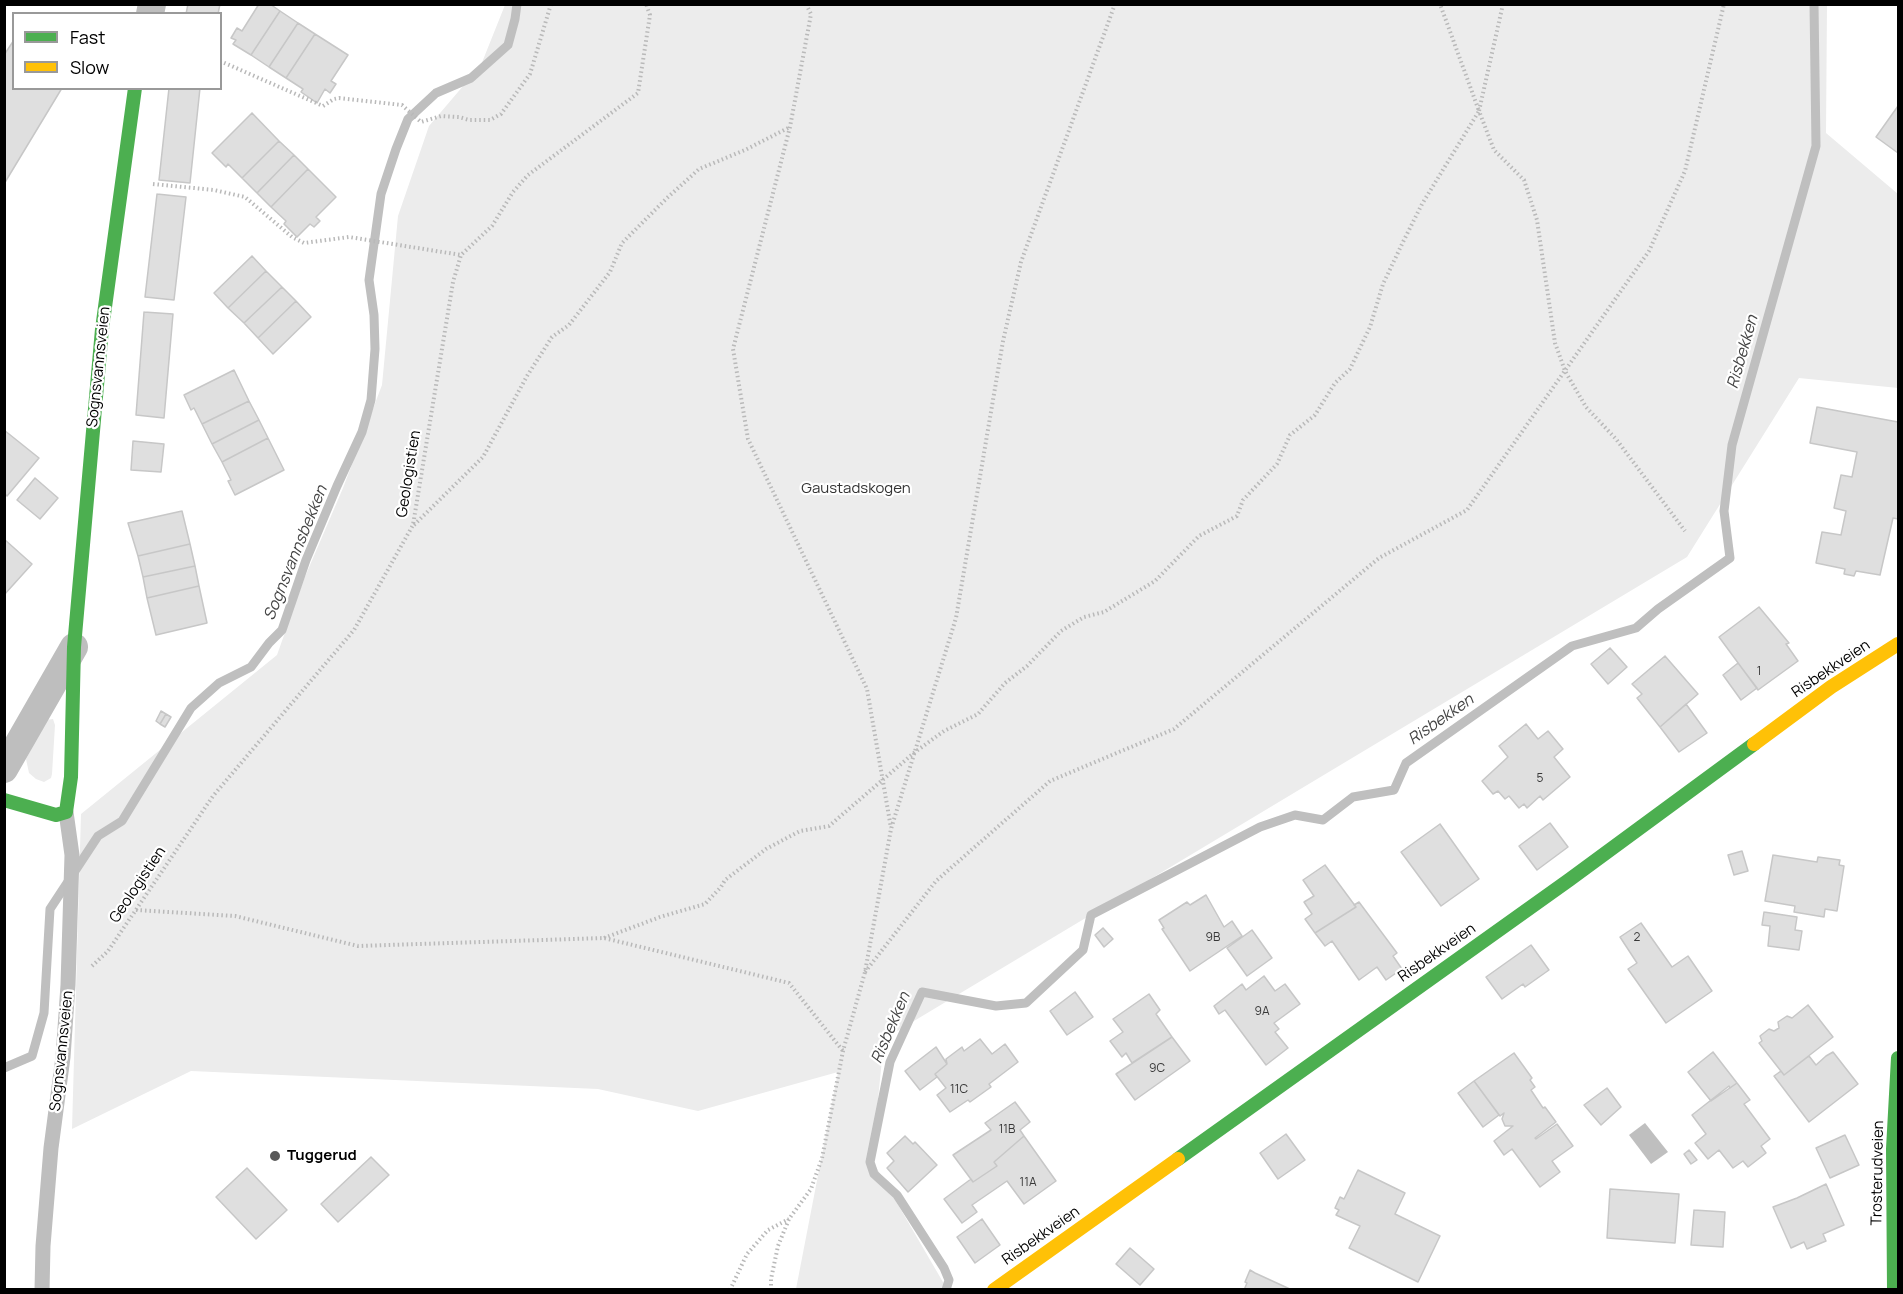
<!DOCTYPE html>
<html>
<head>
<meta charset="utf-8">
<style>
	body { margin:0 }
	#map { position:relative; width:1903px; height:1294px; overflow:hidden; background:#fff; font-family:Manrope,sans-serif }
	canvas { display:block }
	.frame { position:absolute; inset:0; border:6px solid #000; pointer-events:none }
	.legend { position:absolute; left:12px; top:12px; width:210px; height:78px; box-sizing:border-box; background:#fff; border:2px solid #999; margin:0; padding:8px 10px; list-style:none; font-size:18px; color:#000 }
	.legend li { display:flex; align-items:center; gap:12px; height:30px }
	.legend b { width:30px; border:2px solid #999 }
</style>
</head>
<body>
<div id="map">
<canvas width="1903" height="1294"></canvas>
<div class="frame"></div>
<ul class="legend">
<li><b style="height:8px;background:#4caf50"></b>Fast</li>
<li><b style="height:8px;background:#ffc107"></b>Slow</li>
</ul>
</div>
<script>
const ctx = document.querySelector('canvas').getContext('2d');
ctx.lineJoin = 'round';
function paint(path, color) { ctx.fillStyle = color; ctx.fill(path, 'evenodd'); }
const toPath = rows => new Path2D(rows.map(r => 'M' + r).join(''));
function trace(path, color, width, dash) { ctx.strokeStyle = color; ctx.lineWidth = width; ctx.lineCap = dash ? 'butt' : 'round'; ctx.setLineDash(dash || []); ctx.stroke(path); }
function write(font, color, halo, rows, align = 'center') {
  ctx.font = font + ' Manrope,sans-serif'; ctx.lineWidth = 4.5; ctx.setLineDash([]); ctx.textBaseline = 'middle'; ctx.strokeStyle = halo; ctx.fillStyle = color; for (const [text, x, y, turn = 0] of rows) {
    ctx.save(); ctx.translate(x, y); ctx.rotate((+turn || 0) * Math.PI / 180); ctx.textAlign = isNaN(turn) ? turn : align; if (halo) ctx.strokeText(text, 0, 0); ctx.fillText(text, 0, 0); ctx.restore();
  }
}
paint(toPath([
	[505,5,1827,5,1826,133,1898,194,1898,388,1799,378,1687,557,884,1039,872,1160,947,1289,796,1289,838,1072,698,1111,598,1089,191,1071,72,1129,81,814,277,655,304,579,343,488,382,385,398,216,429,126,481,65],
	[53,719,55,725,52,774,51,778,44,782,36,779,29,773,26,759,46,720]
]), '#ececec');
paint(toPath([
	[1645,1123,1668,1152,1651,1164,1629,1135]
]), '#bfbfbf');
trace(toPath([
	[4,1068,32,1056,44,1013,50,909,98,836,122,821,191,708,219,683,251,667,269,643,282,630,306,560,337,486,362,432,371,400,375,349,374,315,369,280,381,194,396,149,408,119,436,93,471,78,508,45,515,19,517,4],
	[946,1290,949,1280,944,1268,897,1195,874,1174,870,1162,890,1062,922,992,996,1006,1026,1003,1083,950,1091,915,1260,827,1295,815,1323,820,1353,797,1394,790,1406,763,1572,646,1636,628,1658,609,1730,558,1724,511,1732,445,1816,146,1814,4]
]), '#bfbfbf', 9);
const building = toPath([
	[188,4,220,4,218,14,186,14,188,4],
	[259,4,270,4,280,11,251,55,233,44,236,40,231,38,237,28,242,31,259,4],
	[280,11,298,23,269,67,251,55,280,11],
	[298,23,315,34,286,78,269,67,298,23],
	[315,34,348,55,331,81,336,84,330,93,325,89,317,103,301,92,303,89,286,78,315,34],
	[14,40,14,88,62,88,4,184,4,55,14,40],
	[169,88,200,88,190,183,159,180,169,88],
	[1898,106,1898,153,1876,137,1898,106],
	[252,113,279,141,242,178,228,164,226,167,212,153,252,113],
	[279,141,294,155,257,193,242,178,279,141],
	[294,155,308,169,271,207,257,193,294,155],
	[308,169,336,197,316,217,320,221,314,227,310,224,297,237,284,224,286,221,271,207,308,169],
	[157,194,186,197,174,300,145,297,157,194],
	[252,256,266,271,228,308,214,293,252,256],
	[266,271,282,287,244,323,228,308,266,271],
	[282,287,296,301,258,338,244,323,282,287],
	[296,301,311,317,273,354,258,338,296,301],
	[144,312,173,314,164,418,136,415,144,312],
	[234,370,249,401,202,424,194,408,191,410,184,395,234,370],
	[249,401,259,420,212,444,202,424,249,401],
	[1817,407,1898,422,1898,519,1893,518,1880,575,1856,571,1854,576,1844,574,1845,569,1816,563,1822,532,1841,535,1846,511,1834,508,1841,475,1852,477,1857,452,1810,443,1817,407],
	[259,420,268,438,222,462,212,444,259,420],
	[4,430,39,458,7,496,4,493,4,430],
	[268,438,284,470,235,495,228,481,231,480,222,462,268,438],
	[133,441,164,444,161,472,131,470,133,441],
	[35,478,58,498,40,519,17,500,35,478],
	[182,511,190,544,138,556,128,523,182,511],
	[4,539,32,564,4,595,4,539],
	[190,544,195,566,143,577,138,556,190,544],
	[195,566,199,586,147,598,143,577,195,566],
	[199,586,207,623,156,635,147,598,199,586],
	[1759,607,1789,643,1786,644,1798,661,1758,690,1719,637,1759,607],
	[1610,648,1627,667,1608,684,1591,664,1610,648],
	[1665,656,1698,694,1660,727,1637,698,1642,694,1632,684,1665,656],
	[1738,663,1757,688,1741,700,1723,675,1738,663],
	[1686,704,1707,733,1679,752,1660,727,1686,704],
	[161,711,166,714,160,724,156,721,161,711],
	[166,714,171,717,165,727,160,724,166,714],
	[1526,724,1538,739,1548,731,1563,749,1554,757,1570,777,1543,800,1540,796,1527,808,1524,804,1519,808,1509,796,1505,799,1498,791,1493,794,1482,781,1508,757,1499,746,1526,724],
	[1550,823,1568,847,1537,870,1519,846,1550,823],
	[1440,824,1479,879,1441,906,1401,852,1440,824],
	[1742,851,1748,871,1734,875,1728,855,1742,851],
	[1773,855,1817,862,1818,857,1840,860,1839,865,1844,866,1837,911,1825,909,1824,917,1794,912,1795,906,1765,901,1773,855],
	[1325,865,1356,907,1315,933,1305,919,1312,914,1304,902,1314,896,1303,880,1325,865],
	[1206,895,1224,927,1232,921,1242,936,1190,971,1162,929,1164,928,1159,920,1187,902,1190,905,1206,895],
	[1359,902,1397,953,1393,956,1402,969,1386,980,1377,967,1359,980,1332,941,1325,946,1315,933,1356,907,1354,905,1359,902],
	[1764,912,1797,917,1795,930,1802,931,1799,950,1768,946,1770,926,1762,925,1764,912],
	[1641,923,1672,967,1688,956,1712,991,1666,1023,1628,969,1637,963,1620,937,1641,923],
	[1103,928,1113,939,1104,947,1095,935,1103,928],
	[1252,930,1272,958,1247,976,1227,948,1252,930],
	[1531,945,1549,970,1525,987,1523,984,1502,999,1486,977,1531,945],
	[1264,976,1275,991,1285,984,1300,1004,1274,1023,1279,1029,1275,1032,1288,1048,1266,1065,1225,1010,1219,1014,1214,1006,1242,984,1246,990,1264,976],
	[1075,992,1093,1017,1067,1035,1050,1011,1075,992],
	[1149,994,1160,1010,1156,1014,1172,1037,1132,1063,1126,1053,1122,1057,1110,1041,1123,1032,1113,1019,1149,994],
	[1808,1005,1833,1037,1784,1075,1759,1043,1762,1041,1760,1036,1769,1029,1774,1031,1779,1028,1778,1022,1787,1016,1792,1018,1808,1005],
	[1172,1037,1190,1061,1135,1100,1116,1074,1172,1037],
	[980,1039,992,1054,1005,1044,1018,1062,989,1084,991,1087,970,1102,968,1100,950,1112,937,1095,946,1088,935,1074,947,1064,946,1059,962,1047,964,1051,980,1039],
	[936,1047,947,1064,935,1074,937,1077,920,1090,905,1071,936,1047],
	[1713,1052,1737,1083,1711,1101,1688,1072,1713,1052],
	[1833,1052,1858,1084,1809,1122,1774,1076,1781,1071,1784,1075,1809,1056,1816,1065,1826,1056,1833,1052],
	[1514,1053,1532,1078,1530,1080,1535,1087,1531,1090,1543,1108,1545,1107,1556,1122,1535,1138,1536,1139,1557,1124,1573,1146,1552,1161,1560,1172,1540,1187,1512,1149,1504,1155,1494,1141,1513,1126,1505,1126,1502,1119,1504,1113,1500,1116,1474,1081,1514,1053],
	[1474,1081,1499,1115,1483,1127,1458,1093,1474,1081],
	[1737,1083,1750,1100,1744,1104,1770,1139,1761,1146,1766,1153,1748,1167,1743,1161,1733,1168,1719,1150,1708,1159,1695,1143,1706,1134,1692,1115,1729,1086,1730,1088,1737,1083],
	[1607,1088,1621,1107,1601,1125,1584,1105,1607,1088],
	[1015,1102,1030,1122,1020,1130,1024,1136,994,1162,997,1166,973,1182,953,1155,991,1130,985,1123,1015,1102],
	[1286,1134,1305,1160,1278,1179,1260,1153,1286,1134],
	[1845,1135,1859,1165,1830,1178,1816,1148,1845,1135],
	[905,1136,913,1144,915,1142,937,1165,908,1192,887,1168,894,1161,887,1153,905,1136],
	[1024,1136,1056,1181,1024,1204,1007,1181,972,1205,977,1212,962,1223,944,1199,971,1179,973,1182,997,1166,994,1162,1024,1136],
	[1689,1150,1697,1160,1691,1164,1684,1154,1689,1150],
	[371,1157,389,1175,338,1222,321,1204,371,1157],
	[247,1168,287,1210,256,1239,216,1197,247,1168],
	[1358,1170,1405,1193,1395,1214,1440,1236,1418,1282,1349,1248,1360,1226,1336,1215,1339,1210,1335,1208,1340,1197,1344,1199,1358,1170],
	[1826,1184,1844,1225,1823,1234,1826,1241,1807,1249,1804,1242,1791,1248,1773,1207,1797,1198,1826,1184],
	[1610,1189,1679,1194,1675,1243,1607,1238,1610,1189],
	[1694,1210,1725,1212,1723,1247,1691,1245,1694,1210],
	[982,1219,1000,1245,975,1263,957,1237,982,1219],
	[1130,1248,1154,1269,1140,1285,1116,1264,1130,1248],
	[1250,1270,1255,1273,1292,1290,1244,1290,1247,1283,1245,1282,1250,1270]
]);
paint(building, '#dfdfdf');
trace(building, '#c7c7c7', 1.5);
trace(toPath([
	[806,4,811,14,790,127,733,349,748,439,867,689,891,828],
	[1503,4,1479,111,1494,150,1524,180,1537,220,1555,343,1565,371,1586,407,1616,439,1685,531],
	[220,61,323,106,334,99,339,98,402,105,421,122,441,116,459,117,469,120,490,120,501,114,530,74,551,4],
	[153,184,214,190,245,197,292,237,304,243,349,237,461,255],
	[414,525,483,457,527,376,552,337,569,325,610,272,622,243,667,198,699,169,745,150,790,127],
	[136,910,235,916,358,946,604,938,789,983,843,1051],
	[604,938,660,917,705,904,721,887,725,880,766,849,800,831,829,826,915,752,944,731,978,714,1005,683,1027,666,1061,631,1084,617,1104,612,1155,581,1199,536,1237,516,1243,500,1277,464,1290,435,1315,415,1335,383,1350,369,1370,327,1383,284,1403,242,1422,204,1479,111,1440,4],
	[92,966,108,951,213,796,354,630,413,525,453,282,461,255,492,226,513,192,528,175,638,93,650,15,646,4],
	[865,972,936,881,1050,781,1174,729,1379,558,1467,510,1649,251,1685,171,1724,4],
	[730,1290,747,1254,768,1230,789,1219],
	[771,1290,771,1279,778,1246,789,1219,811,1189,822,1158,843,1051,865,972,891,829,956,618,1003,341,1021,262,1115,4]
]), '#b9b9b9', 4, [1.5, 3]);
trace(toPath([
	[42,1290,43,1246,51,1148,63,1057,68,985,72,855,66,812]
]), '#bebebe', 15);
trace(toPath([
	[150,14,152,4],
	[4,769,74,647]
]), '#bebebe', 28);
trace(toPath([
	[4,800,56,815,66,812,71,777,74,647,102,329,135,88],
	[1178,1159,1569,880,1754,744],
	[1894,1290,1893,1149,1898,1058]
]), '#4caf50', 14);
trace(toPath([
	[1754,744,1831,687,1898,644],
	[994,1290,1178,1159]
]), '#ffc107', 14);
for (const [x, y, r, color] of [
	[275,1156,6,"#595959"]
]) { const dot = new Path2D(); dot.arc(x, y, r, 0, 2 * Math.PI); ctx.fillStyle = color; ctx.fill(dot); trace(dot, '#fff', 2); }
write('12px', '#383838', null, [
	["1",1759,672],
	["5",1540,779],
	["9B",1213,938],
	["2",1637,938],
	["9A",1262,1012],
	["9C",1157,1069],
	["11C",959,1090],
	["11B",1007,1130],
	["11A",1028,1183]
]);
write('15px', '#000', '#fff', [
	["Sognsvannsveien",99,367,-84],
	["Geologistien",409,474,-81],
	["Risbekkveien",1831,669,-34],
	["Geologistien",138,885,-56],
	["Risbekkveien",1437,953,-35],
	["Sognsvannsveien",62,1051,-84],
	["Trosterudveien",1878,1173,-89],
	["Risbekkveien",1041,1236,-35]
]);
write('15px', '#333', '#fff', [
	["Gaustadskogen",856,489]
]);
write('bold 15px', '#000', '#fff', [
	["Tuggerud",287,1156]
], 'left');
write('italic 16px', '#444', '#fff', [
	["Risbekken",1743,352,-74],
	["Sognsvannsbekken",296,553,-68],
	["Risbekken",1441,720,-35],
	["Risbekken",891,1028,-67]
]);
</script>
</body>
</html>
